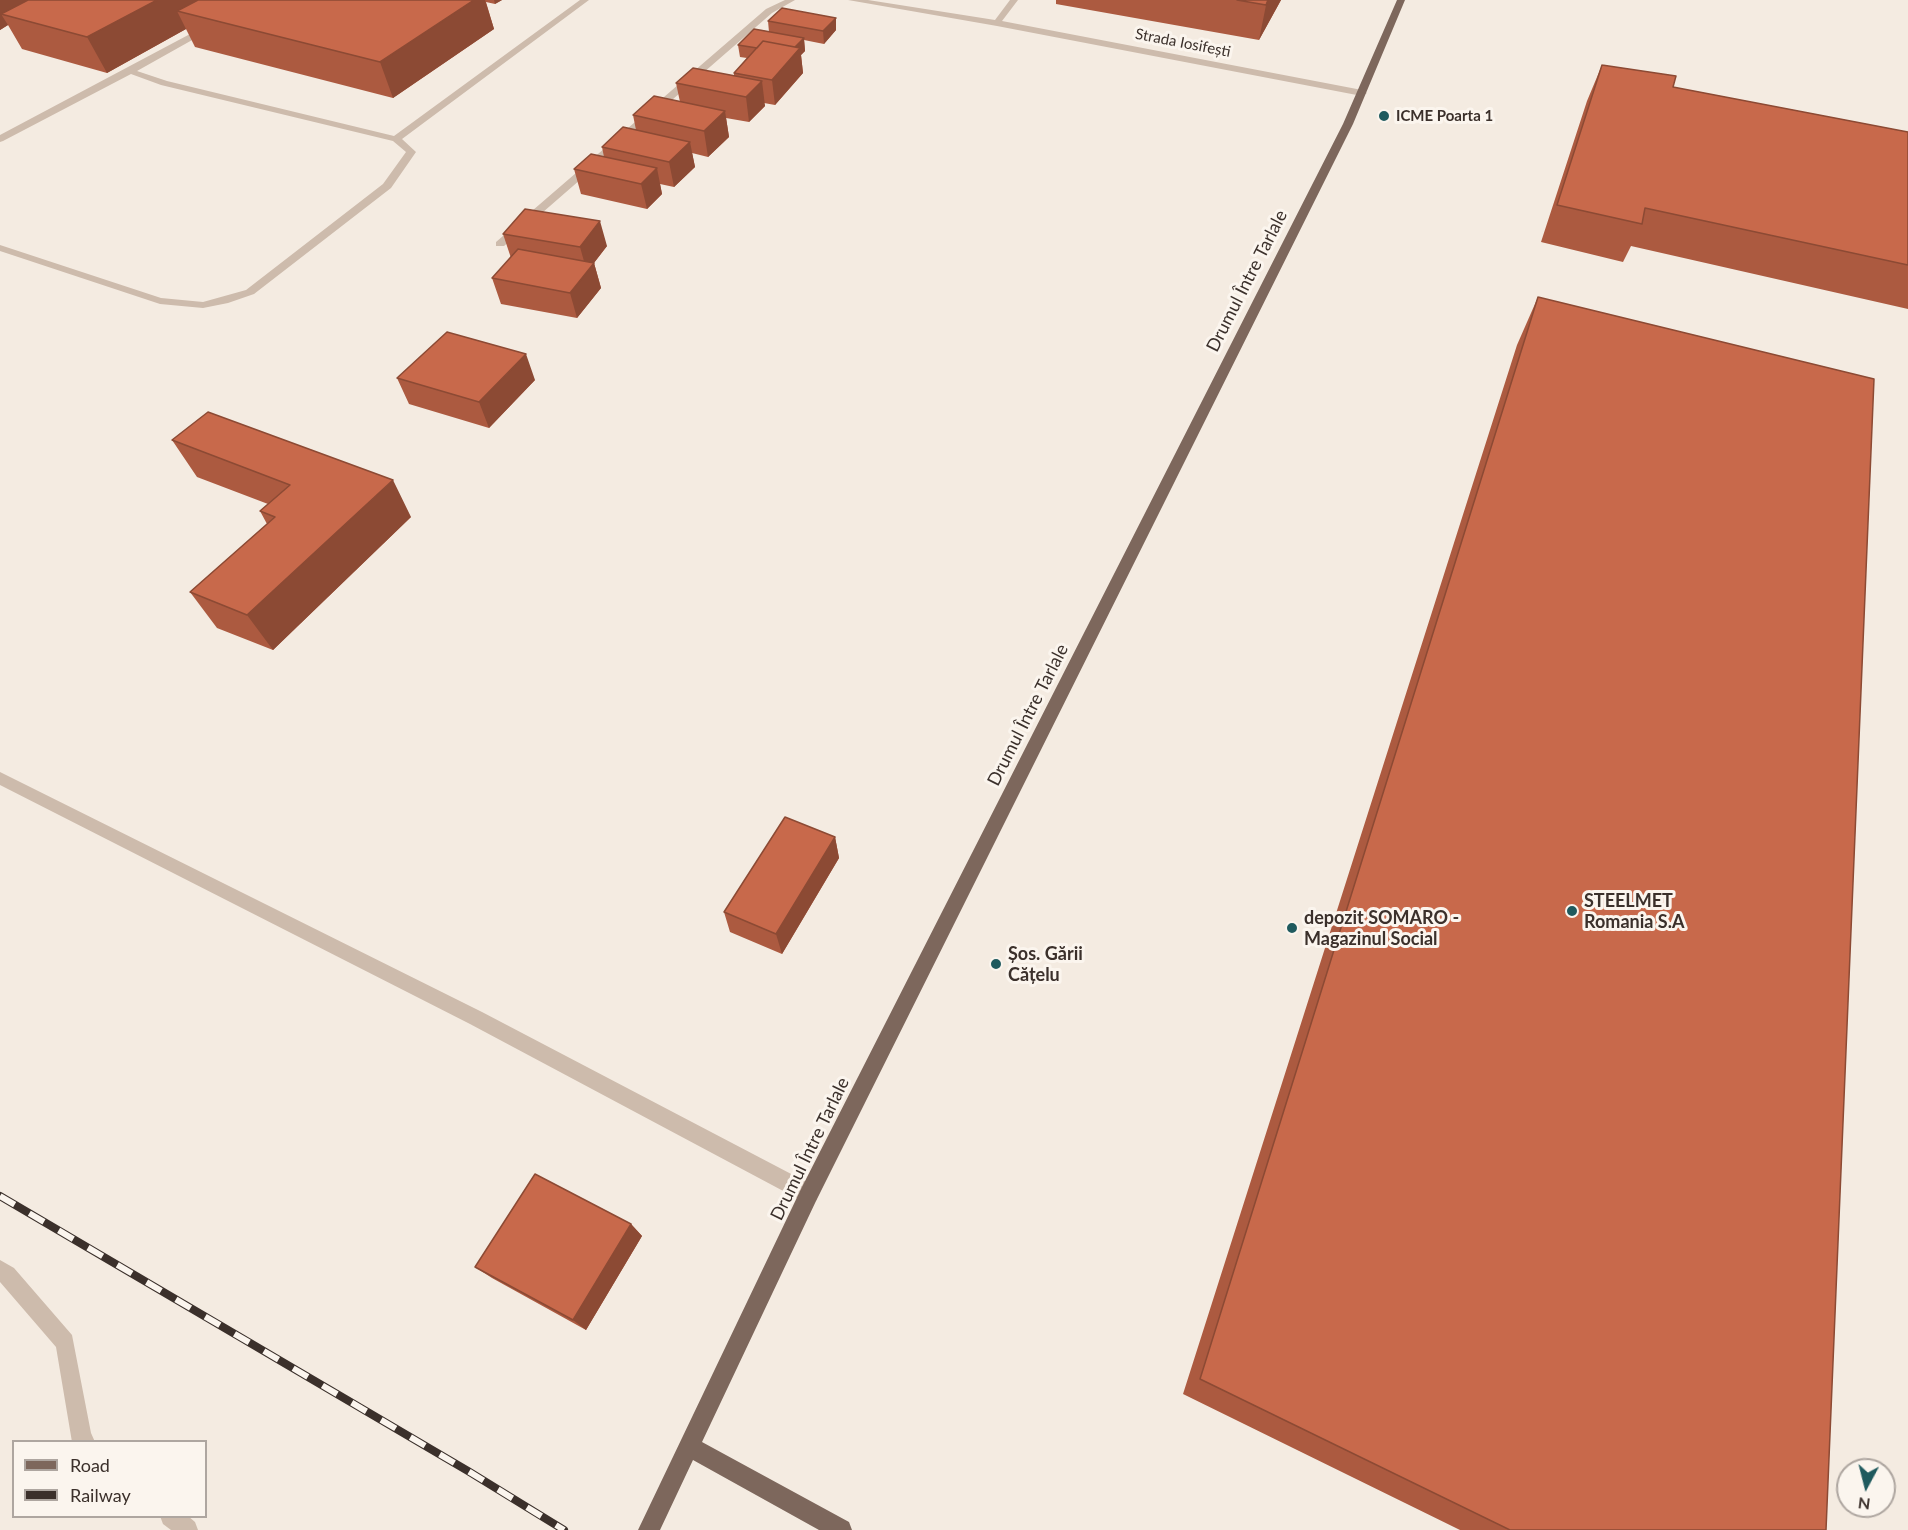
<!DOCTYPE html>
<html>
<head>
<meta charset="utf-8">
<style>
	body { margin:0 }
	#map { position:relative; width:1908px; height:1530px; overflow:hidden; background:#f4ebe1; font-family:Lato,sans-serif }
	canvas { display:block }
	.legend { position:absolute; left:12px; top:1440px; width:195px; height:78px; box-sizing:border-box; background:#fbf5ee; border:2px solid #aea6a0; margin:0; padding:8px 10px; list-style:none; font-size:18px; color:#3b302b }
	.legend li { display:flex; align-items:center; gap:12px; height:30px }
	.legend b { width:30px; border:2px solid #aea6a0 }
	.north { position:absolute; left:1836px; top:1458px; width:60px; height:60px; box-sizing:border-box; background:#fbf5ee; border:2px solid #aea6a0; border-radius:50%; rotate:187deg; font-size:16px; font-weight:700; line-height:24px; text-align:center; color:#3b302b }
	.north::after { content:''; display:block; margin:auto; width:21px; height:27px; background:#1f5a5e; clip-path:polygon(50% 0,100% 100%,50% 72%,0 100%) }
</style>
</head>
<body>
<div id="map">
<canvas width="1908" height="1530"></canvas>
<ul class="legend">
<li><b style="height:8px;background:#7d675c"></b>Road</li>
<li><b style="height:8px;background:#3b302b"></b>Railway</li>
</ul>
<div class="north">N</div>
</div>
<script>
const ctx = document.querySelector('canvas').getContext('2d');
ctx.lineJoin = 'round';
const toPath = rows => new Path2D(rows.map(r => 'M' + r).join(''));
function paint(path, color) { ctx.fillStyle = color; ctx.fill(path, 'evenodd'); }
function trace(path, color, width, dash) { ctx.strokeStyle = color; ctx.lineWidth = width; ctx.lineCap = dash ? 'butt' : 'round'; ctx.setLineDash(dash || []); ctx.stroke(path); }
function write(font, color, halo, rows, align = 'center') {
  ctx.font = font + ' Lato,sans-serif'; ctx.lineWidth = 6; ctx.setLineDash([]); ctx.textBaseline = 'middle'; ctx.strokeStyle = halo; ctx.fillStyle = color; for (const [text, x, y, turn = 0] of rows) {
    ctx.save(); ctx.translate(x, y); ctx.rotate((+turn || 0) * Math.PI / 180); ctx.textAlign = isNaN(turn) ? turn : align; if (halo) ctx.strokeText(text, 0, 0); ctx.fillText(text, 0, 0); ctx.restore();
  }
}
paint(toPath([
	[580,0,589,0,402,139,416,152,391,188,254,294,228,303,203,308,160,304,0,251,0,245,161,298,203,302,246,290,383,184,406,152,393,141,161,85,131,74,3,141,0,142,0,135,207,25,211,28,210,30,137,71,167,81,394,136,580,0],
	[785,0,795,0,772,13,504,246,496,246,496,242,766,9,785,0],
	[848,0,868,0,995,20,1010,0,1018,0,1002,21,1362,90,1367,93,1362,96,997,26,848,0],
	[0,772,482,1012,816,1187,818,1194,816,1201,809,1203,802,1201,470,1024,0,785,0,772],
	[0,1260,14,1268,72,1335,91,1433,95,1442,72,1442,56,1347,0,1282,0,1260],
	[160,1516,188,1516,195,1522,198,1530,171,1530,163,1524,160,1516]
]), '#cdbbac');
paint(toPath([
	[1397,0,1405,0,1353,124,816,1201,702,1442,849,1522,852,1530,819,1530,693,1460,660,1530,638,1530,802,1187,1343,124,1397,0]
]), '#7d675c');
const rail = toPath([
	[0,1196,468,1471,564,1530]
]);
trace(rail, '#3b302b', 8);
trace(rail, '#fbf5ee', 6, [17]);
paint(toPath([
	[0,0,502,0,495,4,486,2,494,29,393,98,195,47,186,29,107,73,22,49,8,25,0,30],
	[1056,0,1281,0,1259,40,1056,4],
	[836,18,836,30,824,44,804,40,805,51,801,55,803,73,775,105,764,103,765,106,749,122,726,118,729,137,708,157,692,153,695,167,674,187,660,184,662,194,647,209,581,194,574,169,604,157,602,147,636,130,633,115,680,102,676,83,734,76,734,73,747,58,740,57,738,45,769,32,768,21],
	[1602,65,1673,87,1908,132,1908,309,1631,246,1623,262,1541,242,1587,101],
	[503,234,607,246,594,263,601,288,577,318,501,304,492,278,511,258],
	[1538,297,1826,1530,1460,1530,1183,1394,1517,345],
	[397,378,535,380,489,428,409,404],
	[172,440,411,517,273,650,217,628,190,592,267,524,260,511,268,504,197,477],
	[835,837,839,858,782,954,730,932,724,912],
	[631,1224,642,1236,586,1330,492,1278,475,1267]
]), '#ac5a40');
paint(toPath([
	[0,0,57,0,1,14,8,25,0,30],
	[157,0,200,0,177,11,186,29,107,73,87,37],
	[474,0,485,0,494,29,393,98,380,62],
	[494,0,502,0,495,4],
	[1268,0,1281,0,1259,40,1266,5],
	[836,18,836,30,824,44,823,31],
	[804,38,805,51,801,55,803,73,775,105,772,80,789,54],
	[762,81,765,106,749,122,746,97],
	[725,111,729,137,708,157,704,131],
	[690,142,695,167,674,187,669,162],
	[657,168,662,194,647,209,641,184],
	[600,221,607,246,593,264,594,263,601,288,577,318,570,293,587,272,580,247],
	[526,354,535,380,489,428,479,402],
	[393,480,411,517,273,650,247,615],
	[835,837,839,858,782,954,776,934],
	[631,1224,642,1236,586,1330,573,1320]
]), '#8c4a34');
const building = toPath([
	[28,0,157,0,87,37,1,14,28,0],
	[198,0,474,0,380,62,177,11,198,0],
	[1237,0,1268,0,1266,5,1237,0],
	[782,8,836,18,823,31,768,21,782,8],
	[754,29,804,38,795,47,763,41,757,48,738,45,754,29],
	[763,41,800,48,772,80,734,73,763,41],
	[1602,65,1676,76,1673,87,1908,132,1908,265,1645,208,1642,224,1557,205,1602,65],
	[693,68,762,81,746,97,676,83,693,68],
	[654,96,725,111,704,131,633,115,654,96],
	[623,127,690,142,669,162,602,147,623,127],
	[591,154,657,168,641,184,574,169,591,154],
	[525,209,600,221,580,247,503,234,525,209],
	[518,249,594,263,570,293,492,278,518,249],
	[1538,297,1874,379,1826,1530,1510,1530,1200,1379,1538,297],
	[447,332,526,354,479,402,397,378,447,332],
	[208,412,393,480,247,615,190,592,275,517,260,511,290,485,172,440,208,412],
	[785,817,835,837,776,934,724,912,785,817],
	[535,1174,631,1224,573,1320,475,1267,535,1174]
]);
paint(building, '#c8694b');
trace(building, '#8c4a34', 1.5);
for (const [x, y, r, color] of [
	[1384,116,6,"#1f5a5e"],
	[1572,911,6,"#1f5a5e"],
	[1292,928,6,"#1f5a5e"],
	[996,964,6,"#1f5a5e"]
]) { const dot = new Path2D(); dot.arc(x, y, r, 0, 2 * Math.PI); ctx.fillStyle = color; ctx.fill(dot); trace(dot, '#fbf5ee', 2); }
write('15px', '#3b302b', '#fbf5ee', [
	["Strada Iosifești",1183,43,11]
]);
write('bold 15px', '#3b302b', '#fbf5ee', [
	["ICME Poarta 1",1396,116]
], 'left');
write('18px', '#3b302b', '#fbf5ee', [
	["Drumul Între Tarlale",1247,281,-63],
	["Drumul Între Tarlale",1028,715,-63],
	["Drumul Între Tarlale",810,1149,-64]
]);
write('bold 18px', '#3b302b', '#fbf5ee', [
	["STEELMET",1584,901],
	["Romania S.A",1584,922],
	["depozit SOMARO -",1304,918],
	["Magazinul Social",1304,939],
	["Șos. Gării",1008,954],
	["Cățelu",1008,975]
], 'left');
</script>
</body>
</html>
